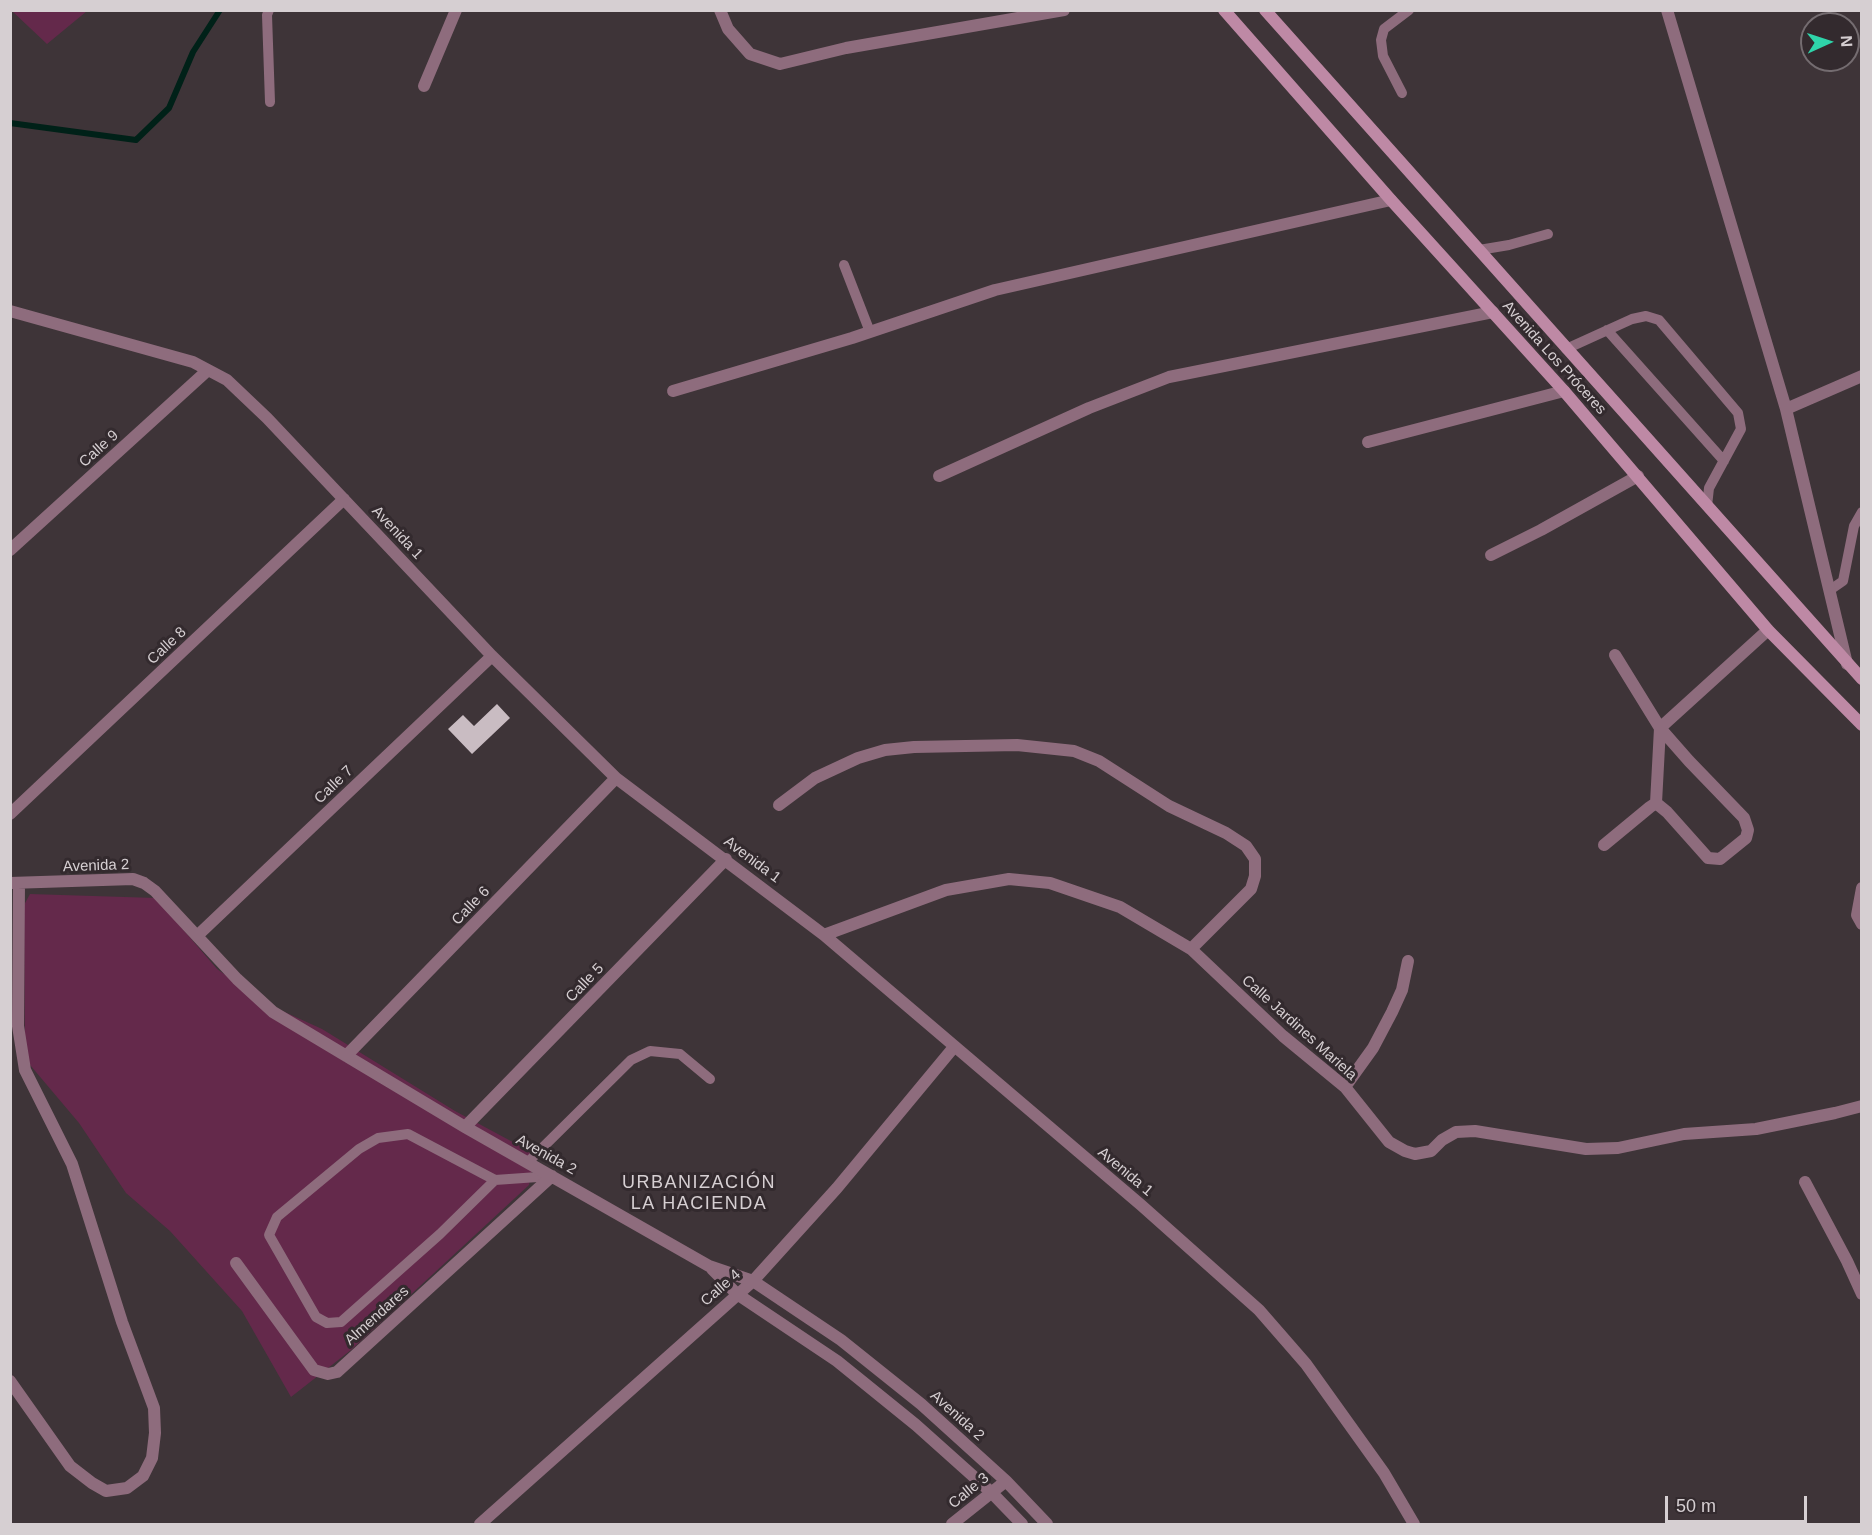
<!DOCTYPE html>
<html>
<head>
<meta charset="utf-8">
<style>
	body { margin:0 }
	#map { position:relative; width:1872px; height:1535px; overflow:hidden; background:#3e3438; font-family:Helvetica,sans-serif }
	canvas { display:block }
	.frame { position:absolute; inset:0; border:12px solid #d6cfd2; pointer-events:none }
	.north { position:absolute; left:1800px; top:12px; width:60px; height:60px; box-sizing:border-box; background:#332a2e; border:2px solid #746c70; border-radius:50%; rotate:87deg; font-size:16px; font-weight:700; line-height:24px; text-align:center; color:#d6cfd2 }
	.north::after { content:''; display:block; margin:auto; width:21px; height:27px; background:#2fd4aa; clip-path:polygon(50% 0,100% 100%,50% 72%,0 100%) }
	.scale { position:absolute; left:1665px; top:1496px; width:142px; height:27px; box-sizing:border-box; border:3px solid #d6cfd2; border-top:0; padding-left:8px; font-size:18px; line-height:21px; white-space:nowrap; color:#d6cfd2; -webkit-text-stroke:4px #332a2e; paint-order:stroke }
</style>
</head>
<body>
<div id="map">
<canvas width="1872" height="1535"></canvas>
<div class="frame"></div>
<div class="north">N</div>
<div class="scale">50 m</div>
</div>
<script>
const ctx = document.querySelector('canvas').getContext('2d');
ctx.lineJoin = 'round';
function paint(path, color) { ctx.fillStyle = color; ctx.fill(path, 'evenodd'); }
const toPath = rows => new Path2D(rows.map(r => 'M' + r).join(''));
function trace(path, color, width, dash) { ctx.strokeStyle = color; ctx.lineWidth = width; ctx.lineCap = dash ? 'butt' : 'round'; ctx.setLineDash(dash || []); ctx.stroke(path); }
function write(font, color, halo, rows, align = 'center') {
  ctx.font = font + ' Helvetica,sans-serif'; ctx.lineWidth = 6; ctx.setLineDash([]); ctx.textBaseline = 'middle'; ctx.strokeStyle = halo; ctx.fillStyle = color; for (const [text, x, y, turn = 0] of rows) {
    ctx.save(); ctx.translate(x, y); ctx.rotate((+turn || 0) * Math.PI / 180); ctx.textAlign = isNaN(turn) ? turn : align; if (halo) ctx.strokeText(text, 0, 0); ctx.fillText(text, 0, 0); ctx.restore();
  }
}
paint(toPath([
	[12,11,87,11,47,44],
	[30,894,156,898,217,969,267,1004,322,1029,455,1111,535,1154,529,1185,351,1350,291,1397,242,1311,170,1231,126,1193,79,1123,25,1059,24,905]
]), '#64294b');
trace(toPath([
	[10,123,136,140,169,108,193,52,220,10]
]), '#002118', 6);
paint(toPath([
	[497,704,510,718,472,754,448,729,463,715,474,726]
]), '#c9bcc2');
trace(toPath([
	[269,10,267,15,270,102],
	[1402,93,1383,56,1381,40,1384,29,1409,10],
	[1479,250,1509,245,1548,234],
	[844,265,870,332],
	[1607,330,1724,461],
	[1566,349,1632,319,1646,316,1659,320,1738,413,1741,429,1709,488,1707,506],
	[1830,590,1843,581,1854,526,1862,512],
	[528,1162,631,1060,650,1051,680,1054,710,1079],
	[495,1180,440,1234,341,1322,327,1323,316,1317,269,1235,277,1217,359,1149,378,1138,408,1134,495,1180,552,1176]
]), '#8e6c7d', 10);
trace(toPath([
	[720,10,728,29,750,54,780,64,846,48,1064,10],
	[1667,10,1786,409,1847,664],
	[424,86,456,10],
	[10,311,193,362,227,380,267,418,492,656,616,778,824,935,1141,1205,1259,1310,1306,1364,1384,1473,1414,1524],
	[673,391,852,338,995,290,1391,200],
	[1786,409,1862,376],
	[1368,442,1564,391],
	[939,476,1089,408,1169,377,1493,312],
	[10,550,208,370],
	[1491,555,1541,530,1638,476],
	[1615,655,1660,728,1656,803],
	[779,805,815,778,858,758,885,750,914,747,1017,745,1074,751,1099,761,1169,806,1226,833,1246,846,1255,859,1255,876,1251,889,1191,949],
	[10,814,344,499],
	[1604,845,1650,807,1656,803,1667,812,1708,858,1720,859,1746,838,1748,830,1744,818,1689,761,1660,728,1768,630],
	[10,883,133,879,144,883,155,891,237,979,273,1012,465,1127,709,1266,753,1281,841,1340,921,1404,1006,1481,1047,1524],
	[1862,888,1857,915,1862,924],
	[824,935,946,890,1009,879,1050,883,1120,907,1191,949,1283,1036,1345,1087,1389,1142,1405,1151,1415,1154,1431,1151,1442,1140,1456,1132,1475,1131,1586,1149,1618,1148,1684,1134,1756,1129,1835,1113,1862,1106],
	[197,936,492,656],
	[346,1056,616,778],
	[1345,1087,1373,1048,1392,1012,1402,990,1408,961],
	[465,1127,726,859],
	[1805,1182,1847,1261,1862,1294],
	[236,1263,314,1370,328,1374,337,1372,552,1176],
	[712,1269,737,1294,837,1361,916,1425,992,1493,1022,1524],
	[10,1381,70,1466,92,1483,106,1491,127,1488,143,1476,152,1458,155,1433,154,1408,122,1322,72,1164,25,1070,18,1026,19,884],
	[480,1524,753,1281,837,1188,954,1047],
	[952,1524,1006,1481]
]), '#8e6c7d', 12);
trace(toPath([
	[1224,10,1391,200,1564,391,1768,630,1862,725],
	[1265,10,1862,679]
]), '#be89a5', 12);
write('15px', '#d6cfd2', '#332a2e', [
	["Avenida Los Próceres",1554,358,48],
	["Calle 9",99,449,-42],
	["Avenida 1",397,533,47],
	["Calle 8",167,646,-43],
	["Calle 7",334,785,-44],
	["Avenida 1",752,860,37],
	["Avenida 2",96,866,-2],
	["Calle 6",471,906,-46],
	["Calle 5",585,983,-46],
	["Calle Jardines Mariela",1299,1028,42],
	["Avenida 2",546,1155,29],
	["Avenida 1",1125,1172,40],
	["Calle 4",721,1288,-41],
	["Almendares",377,1316,-42],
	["Avenida 2",957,1416,42],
	["Calle 3",969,1491,-39]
]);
ctx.letterSpacing = '1.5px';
write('18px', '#d6cfd2', '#332a2e', [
	["URBANIZACIÓN",699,1183],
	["LA HACIENDA",699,1204]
]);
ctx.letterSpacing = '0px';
</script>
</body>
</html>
